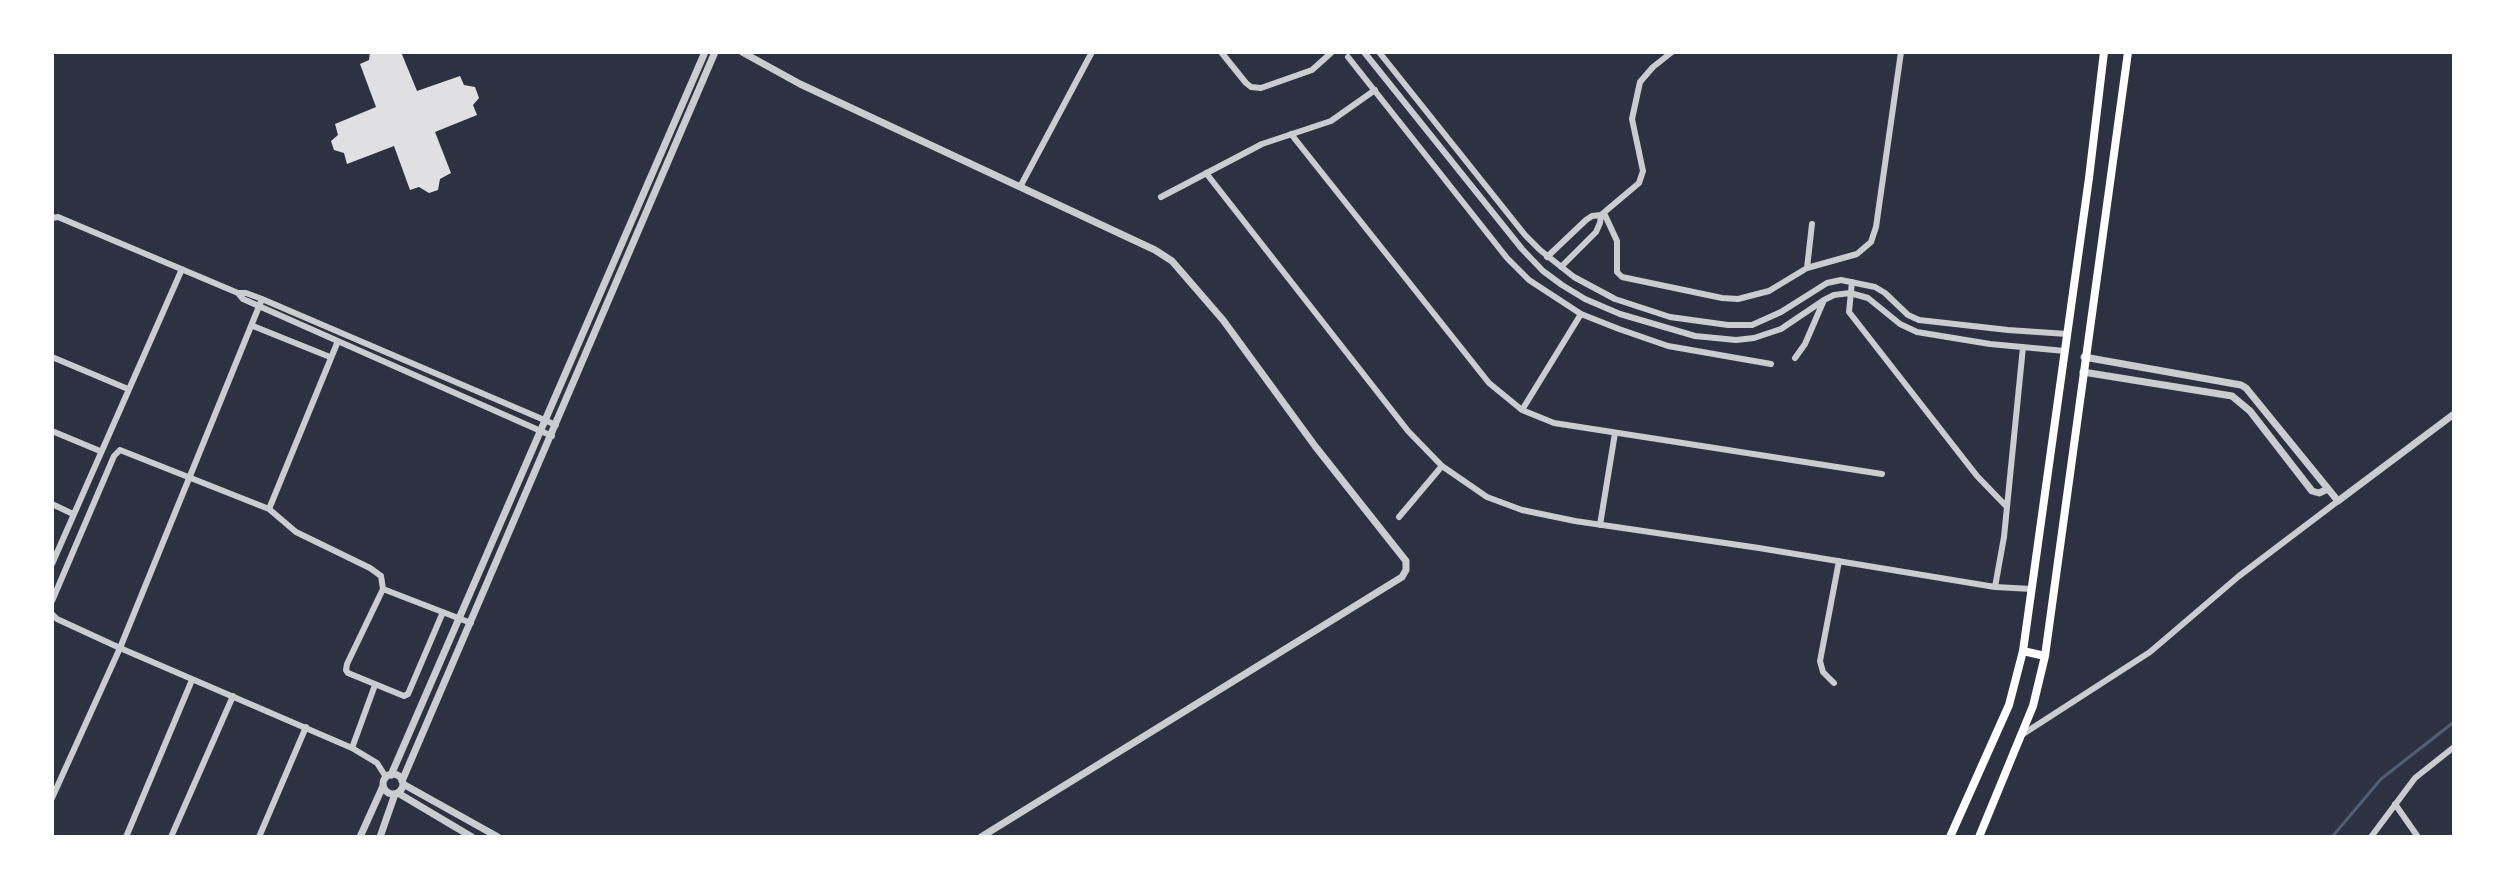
<!DOCTYPE html>
<html>
<head>
<meta charset="utf-8">
<style>
	body { margin:0 }
	#map { position:relative; width:2506px; height:889px; overflow:hidden; background:#2d3142; font-family:Spectral,serif }
	canvas { display:block }
	.frame { position:absolute; inset:0; border:54px solid #fff; pointer-events:none }
</style>
</head>
<body>
<div id="map">
<canvas width="2506" height="889"></canvas>
<div class="frame"></div>
</div>
<script>
const ctx = document.querySelector('canvas').getContext('2d');
ctx.lineJoin = 'round';
const toPath = rows => new Path2D(rows.map(r => 'M' + r).join(''));
function trace(path, color, width, dash) { ctx.strokeStyle = color; ctx.lineWidth = width; ctx.lineCap = dash ? 'butt' : 'round'; ctx.setLineDash(dash || []); ctx.stroke(path); }
function paint(path, color) { ctx.fillStyle = color; ctx.fill(path, 'evenodd'); }
trace(toPath([
	[2332,837,2381,779,2454,722]
]), '#4f5d75', 3);
paint(toPath([
	[370,52,401,52,417,91,460,76,464,85,475,87,479,98,473,105,477,115,435,132,451,173,440,179,438,190,429,193,419,187,410,190,394,146,347,164,344,153,334,150,331,141,338,135,335,124,376,107,360,64,369,60]
]), '#e0e0e3');
trace(toPath([
	[1221,52,1246,83,1251,87,1261,88,1312,70,1332,52],
	[1364,52,1522,249,1543,271,1562,285,1585,299,1620,314,1695,336,1736,340,1754,338,1781,329,1824,300,1834,295,1850,293,1868,298,1900,324,1917,332,1990,344,2065,351],
	[1379,52,1525,235,1540,250,1574,277,1615,299,1670,317,1728,325,1752,325,1781,312,1827,283,1841,280,1875,287,1885,293,1908,315,1919,320,2008,330,2067,334],
	[1348,57,1507,258,1529,280,1581,314,1619,329,1668,346,1771,364],
	[1291,134,1489,383,1522,410,1554,423,1882,474],
	[1206,173,1408,431,1442,466,1487,497,1522,510,1575,521,1759,548,1995,587,2032,589],
	[1020,187,1092,52],
	[1161,197,1262,144,1331,121,1375,90],
	[1604,213,1617,241,1617,272,1622,277,1722,298,1738,299,1769,291,1807,268,1857,254,1871,242,1876,227,1901,52],
	[52,218,58,217,238,293,243,299,552,436],
	[1547,257,1586,220,1592,216,1601,215,1639,183,1643,171,1632,119,1640,82,1653,67,1672,52],
	[1561,267,1596,232,1600,223,1601,215],
	[1807,268,1812,224],
	[1852,282,1849,312,1977,476,2006,506],
	[239,293,246,293,262,299,556,425],
	[253,326,330,357],
	[52,357,128,389],
	[1795,358,1805,344,1824,300],
	[1522,410,1581,314],
	[52,431,100,451],
	[52,504,73,514],
	[269,509,296,532,370,568,381,576,383,589,347,664,346,670,348,673,404,696,408,694,443,612],
	[1399,517,1442,466],
	[1600,525,1615,433],
	[52,564,182,269],
	[1995,587,2004,537,2023,347],
	[383,589,471,623],
	[52,601,114,456,120,450,269,509,338,341],
	[52,614,57,619,120,648,352,748,377,763,386,777],
	[1834,683,1823,672,1820,661,1839,561],
	[2020,736,2150,652,2239,576,2338,501],
	[352,748,375,685],
	[52,798,120,648,262,299],
	[2395,804,2418,837],
	[126,837,192,680],
	[171,837,233,696],
	[259,837,306,727],
	[2371,837,2415,778,2454,747]
]), '#caccd0', 6);
trace(toPath([
	[742,52,800,84,1155,250,1172,261,1223,320,1315,446,1406,561,1406,570,1402,577,981,837],
	[2084,357,2241,385,2246,388,2338,501,2454,414],
	[2083,372,2232,396,2250,411,2312,491,2319,493,2328,489],
	'383 784a10 10 0 1 1 20 0a10 10 0 1 1-20 0Z',
	[391,775,705,52],
	[402,781,715,52],
	[403,784,498,837],
	[398,793,472,837],
	[360,837,383,786],
	[380,837,395,794]
]), '#caccd0', 7);
trace(toPath([
	[2023,651,2045,656],
	[1950,837,2009,705,2023,651,2089,178,2104,52],
	[1979,837,2033,706,2045,656,2128,52]
]), '#fff', 8);
</script>
</body>
</html>
